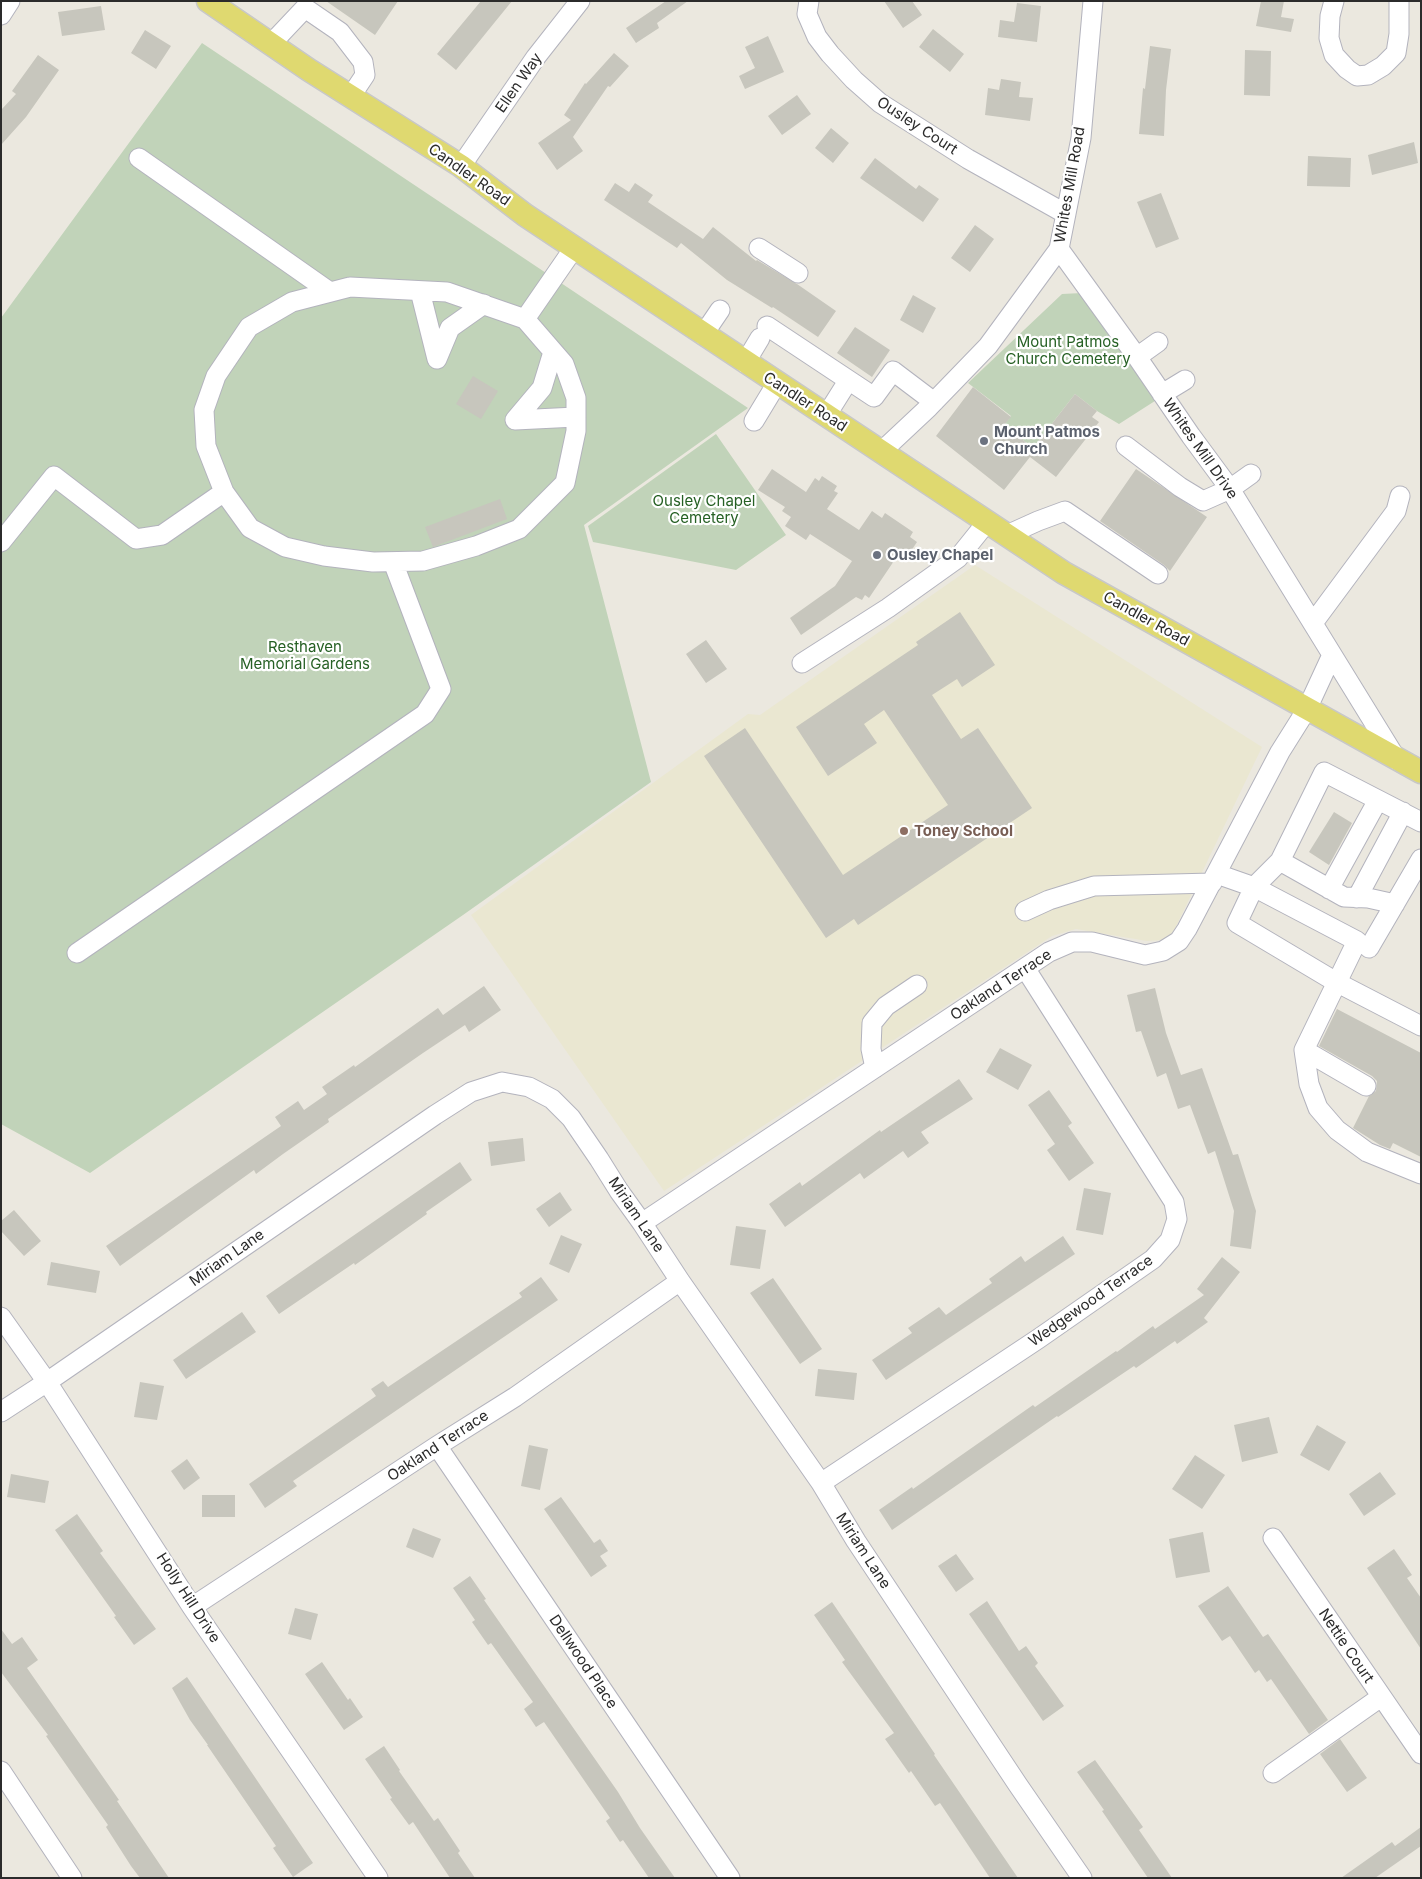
<!DOCTYPE html>
<html>
<head>
<meta charset="utf-8">
<style>
	body { margin:0 }
	#map { position:relative; width:1422px; height:1879px; overflow:hidden; background:#ebe8df; font-family:Inter,sans-serif }
	canvas { display:block }
	.frame { position:absolute; inset:0; border:2px solid #2b2b2b; pointer-events:none }
</style>
</head>
<body>
<div id="map">
<canvas width="1422" height="1879"></canvas>
<div class="frame"></div>
</div>
<script>
const ctx = document.querySelector('canvas').getContext('2d');
ctx.lineJoin = 'round';
function paint(path, color) { ctx.fillStyle = color; ctx.fill(path, 'evenodd'); }
const toPath = rows => new Path2D(rows.map(r => 'M' + r).join(''));
function trace(path, color, width, dash) { ctx.strokeStyle = color; ctx.lineWidth = width; ctx.lineCap = dash ? 'butt' : 'round'; ctx.setLineDash(dash || []); ctx.stroke(path); }
function write(font, color, halo, rows, align = 'center') {
  ctx.font = font + ' Inter,sans-serif'; ctx.lineWidth = 4.5; ctx.setLineDash([]); ctx.textBaseline = 'middle'; ctx.strokeStyle = halo; ctx.fillStyle = color; for (const [text, x, y, turn = 0] of rows) {
    ctx.save(); ctx.translate(x, y); ctx.rotate((+turn || 0) * Math.PI / 180); ctx.textAlign = isNaN(turn) ? turn : align; if (halo) ctx.strokeText(text, 0, 0); ctx.fillText(text, 0, 0); ctx.restore();
  }
}
paint(toPath([
	[975,565,1262,747,1172,935,1162,940,1147,941,1076,929,1052,936,664,1191,471,915,748,714,760,715]
]), '#eae7d1');
paint(toPath([
	[202,43,748,408,584,525,651,782,463,915,90,1173,1,1124,1,318],
	[1082,293,1158,399,1119,424,1097,411,1075,394,1033,448,1004,425,1011,416,968,383,1062,294],
	[716,434,786,535,736,570,593,542,588,526]
]), '#c1d3b9');
paint(toPath([
	[326,1,398,1,375,35],
	[481,1,512,1,456,70,437,54],
	[666,1,688,1,657,23,659,28,636,43,626,28],
	[884,1,912,1,922,15,903,28],
	[1261,1,1284,1,1281,17,1294,19,1291,32,1256,26],
	[1017,3,1041,6,1037,42,998,37,1000,20,1014,22],
	[101,6,105,30,62,36,58,12],
	[933,29,964,54,950,72,919,47],
	[145,30,171,46,156,69,131,53],
	[768,36,784,72,745,89,739,76,755,68,745,47],
	[1150,46,1171,49,1166,90,1164,136,1139,134,1143,88,1145,89],
	[1245,50,1271,51,1270,96,1244,95],
	[614,53,629,66,610,87,608,86,573,137,583,151,557,170,538,143,571,120,564,115,585,83,586,84],
	[38,55,59,70,26,117,1,145,1,110,16,94,12,91],
	[1001,79,1021,82,1019,97,1033,98,1030,121,985,115,988,88,999,90],
	[797,95,811,114,782,135,768,116],
	[831,128,849,143,833,163,815,148],
	[1414,142,1418,163,1372,175,1368,155],
	[1308,156,1351,158,1350,187,1307,186],
	[875,158,916,189,919,185,939,199,923,222,860,178],
	[615,183,629,192,635,183,653,195,648,202,703,239,713,227,756,261,757,260,797,284,836,311,818,337,773,307,772,308,727,280,681,243,677,248,604,200],
	[1161,193,1179,239,1156,248,1137,202],
	[975,225,994,239,970,272,951,258],
	[913,295,936,308,923,333,900,320],
	[855,327,890,350,872,377,837,353],
	[473,376,498,391,481,419,456,404],
	[973,387,1011,417,1004,425,1033,448,1075,394,1097,411,1092,417,1099,422,1056,477,1030,457,1004,490,936,436],
	[772,469,806,492,815,478,819,481,822,476,837,486,834,491,838,493,827,509,859,530,872,511,882,518,885,513,913,532,910,537,917,542,907,557,900,552,869,598,865,595,862,600,856,597,801,635,790,618,835,586,852,561,810,534,806,540,785,526,791,517,782,511,785,507,758,490],
	[1136,469,1207,517,1170,571,1164,565,1100,521],
	[500,499,507,519,433,547,425,527],
	[960,612,995,665,962,687,957,679,932,695,961,739,978,728,1032,808,858,925,854,919,826,938,704,756,745,728,843,875,948,805,884,710,864,724,877,743,828,776,796,727,918,645,916,642],
	[706,640,727,669,706,683,686,654],
	[1334,812,1352,823,1329,865,1309,852],
	[484,986,501,1010,469,1032,465,1025,423,1053,328,1119,329,1122,283,1154,256,1174,254,1170,120,1266,106,1246,281,1126,275,1117,298,1101,304,1110,327,1094,322,1087,354,1065,355,1067,438,1008,443,1015],
	[1155,988,1166,1033,1181,1075,1202,1068,1233,1155,1238,1154,1256,1211,1251,1249,1230,1246,1234,1211,1215,1151,1208,1154,1190,1105,1178,1109,1166,1073,1157,1077,1141,1031,1136,1032,1127,995],
	[1337,1009,1421,1053,1421,1157,1393,1143,1390,1149,1380,1145,1353,1128,1369,1096,1376,1091,1377,1081,1372,1076,1319,1046],
	[1000,1048,1032,1065,1018,1090,986,1072],
	[959,1079,973,1099,921,1132,929,1143,908,1158,903,1151,864,1179,860,1173,785,1227,769,1204,800,1182,802,1186,880,1130,881,1132],
	[1049,1090,1072,1123,1068,1126,1094,1163,1069,1181,1047,1150,1055,1144,1028,1105],
	[523,1138,525,1161,491,1166,488,1142],
	[460,1162,472,1180,426,1212,427,1214,355,1265,354,1263,279,1314,266,1296],
	[1084,1188,1111,1193,1103,1235,1076,1230],
	[560,1192,572,1210,549,1227,536,1209],
	[14,1210,41,1241,24,1256,1,1231,1,1221],
	[736,1226,766,1230,760,1269,730,1265],
	[561,1235,582,1244,569,1273,549,1264],
	[1063,1236,1075,1254,886,1380,872,1360,912,1333,908,1328,939,1307,946,1315,992,1283,989,1279,1021,1256,1025,1262],
	[1222,1257,1240,1272,1204,1318,1208,1322,1177,1344,1175,1341,1136,1368,1134,1366,1058,1417,1057,1416,892,1530,879,1510,912,1487,913,1489,1033,1405,1035,1407,1116,1351,1117,1352,1153,1326,1155,1329,1204,1295,1197,1289],
	[51,1262,100,1271,96,1293,47,1285],
	[541,1277,558,1300,293,1481,297,1486,265,1508,249,1484,376,1396,371,1389,383,1381,388,1387,522,1297,519,1293],
	[773,1278,822,1349,800,1364,750,1293],
	[242,1312,256,1332,186,1379,173,1360],
	[818,1369,857,1373,854,1400,815,1396],
	[140,1382,164,1386,157,1420,134,1417],
	[1269,1417,1278,1453,1242,1462,1234,1425],
	[1317,1425,1346,1442,1329,1471,1300,1455],
	[529,1445,548,1449,540,1490,521,1486],
	[1195,1455,1225,1475,1202,1509,1172,1489],
	[187,1459,200,1478,184,1490,171,1471],
	[1380,1472,1396,1494,1364,1516,1349,1494],
	[11,1474,49,1481,45,1503,7,1497],
	[202,1495,235,1495,235,1517,202,1517],
	[561,1497,594,1543,600,1539,608,1551,600,1556,607,1566,591,1577,544,1509],
	[77,1514,103,1551,100,1553,156,1629,134,1645,114,1617,116,1616,55,1530],
	[413,1528,441,1539,433,1558,406,1547],
	[1203,1532,1210,1572,1176,1578,1169,1539],
	[1394,1549,1412,1575,1407,1578,1421,1598,1421,1649,1367,1568],
	[956,1554,974,1579,956,1592,938,1566],
	[470,1576,486,1599,484,1600,618,1792,640,1828,675,1878,649,1878,623,1840,620,1842,606,1821,610,1818,544,1722,536,1727,524,1709,533,1702,491,1643,488,1645,472,1622,475,1620,453,1588],
	[1228,1586,1263,1637,1268,1634,1328,1720,1309,1734,1271,1679,1267,1682,1259,1670,1255,1673,1230,1636,1222,1641,1198,1606],
	[987,1601,1019,1651,1026,1646,1038,1663,1035,1666,1064,1706,1043,1721,969,1614],
	[832,1602,935,1754,934,1755,1018,1878,990,1878,940,1803,935,1806,911,1771,909,1773,885,1739,894,1733,842,1662,845,1660,814,1615],
	[295,1608,318,1614,311,1640,288,1634],
	[1,1629,12,1644,22,1637,38,1660,27,1668,119,1800,117,1801,169,1878,140,1878,131,1866,106,1827,108,1825,46,1736,48,1735,1,1672],
	[322,1662,348,1700,350,1698,363,1717,344,1730,305,1674],
	[187,1677,313,1863,293,1877,273,1848,276,1846,207,1745,208,1745,190,1720,172,1688],
	[1340,1739,1367,1778,1347,1792,1320,1754],
	[384,1746,400,1770,399,1771,434,1821,438,1818,460,1851,458,1853,475,1878,450,1878,413,1822,409,1825,390,1799,392,1798,365,1759],
	[1095,1760,1143,1827,1139,1830,1172,1878,1148,1878,1102,1811,1104,1810,1077,1772],
	[1421,1827,1421,1846,1375,1878,1341,1878,1392,1842,1395,1846]
]), '#c7c6bd');
const minor = toPath([
	[809,1,807,14,817,37,830,54,854,80,880,103,968,159,1066,214],
	[1334,1,1330,16,1329,38,1334,55,1347,69,1357,76,1368,75,1383,66,1396,53,1399,34,1399,1],
	[1,15,10,1],
	[271,44,305,8,340,32,363,62,365,75,351,96],
	[139,158,330,292],
	[461,166,536,57,580,1],
	[759,248,798,273],
	[1059,249,1137,357,1191,436,1230,489,1397,760],
	[350,287,447,292,525,319,564,364,576,398,576,431,565,483,519,529,476,546,423,561,373,562,324,556,285,547,250,528,224,492,206,446,204,410,216,376,249,327,292,302,350,287],
	[420,291,437,359],
	[525,319,574,248],
	[767,326,874,397,893,371,934,402],
	[703,335,720,310],
	[553,352,542,388,515,420,576,417],
	[1137,357,1158,342],
	[437,359,450,328,484,304],
	[745,363,760,338],
	[1162,394,1185,380],
	[826,416,848,381],
	[754,421,777,383],
	[1126,446,1180,487,1203,501,1230,489,1251,474],
	[881,452,929,407,988,346,1059,249,1081,138,1093,1],
	[1007,535,1038,521,1065,511,1158,574],
	[1,542,54,476,136,539,162,535,224,492],
	[1313,623,1396,511,1400,496],
	[802,663,888,608,958,558,987,522],
	[1421,822,1324,772,1280,861,1254,887,1237,923,1336,982,1421,1026],
	[1280,861,1344,897,1368,898,1395,904],
	[1217,874,1254,887,1357,941,1304,1050,1309,1084,1318,1108,1337,1130,1367,1152,1421,1174],
	[1329,889,1378,800],
	[1357,898,1403,812],
	[1025,911,1049,900,1094,886,1212,883],
	[1369,948,1421,859],
	[77,953,425,714,441,689,393,562],
	[1304,1050,1366,1086],
	[875,1068,871,1049,872,1023,886,1006,917,985],
	[642,1223,1049,952,1072,942,1092,942,1145,955,1163,951,1179,941,1187,929,1280,752,1307,709,1332,655],
	[1,1317,47,1382,192,1607,378,1878],
	[1,1412,47,1382,435,1115,471,1092,502,1082,529,1087,552,1099,571,1118,599,1159,619,1191,642,1223,680,1281,821,1483,856,1541,1018,1785,1082,1878],
	[437,1446,730,1878],
	[821,1483,1038,1339,1153,1259,1170,1240,1177,1219,1174,1202,1025,968],
	[1273,1538,1421,1754],
	[192,1607,437,1446,515,1397,680,1281],
	[1,1771,72,1878],
	[1273,1773,1381,1697]
]);
const major = toPath([
	[208,1,309,70,461,166,525,215,1064,573,1421,772]
]);
trace(minor, '#b3b3bd', 21);
trace(major, '#c8c8c8', 25);
trace(minor, '#fff', 19);
trace(major, '#dfd970', 22);
for (const [x, y, r, color] of [
	[984,441,5,"#6b7280"],
	[877,555,5,"#6b7280"],
	[904,831,5,"#8d6e63"]
]) { const dot = new Path2D(); dot.arc(x, y, r, 0, 2 * Math.PI); ctx.fillStyle = color; ctx.fill(dot); trace(dot, '#fff', 2); }
write('15px', '#2b2b2b', '#fff', [
	["Ellen Way",519,83,-55],
	["Ousley Court",917,126,33],
	["Candler Road",469,175,35],
	["Whites Mill Road",1070,185,-80],
	["Candler Road",805,402,33],
	["Whites Mill Drive",1200,449,55],
	["Candler Road",1146,619,29],
	["Oakland Terrace",1001,985,-33],
	["Miriam Lane",636,1215,56],
	["Miriam Lane",227,1258,-35],
	["Wedgewood Terrace",1091,1301,-35],
	["Oakland Terrace",438,1446,-33],
	["Miriam Lane",863,1551,57],
	["Holly Hill Drive",188,1598,57],
	["Nettie Court",1346,1646,56],
	["Dellwood Place",583,1662,56]
]);
write('15px', '#266024', '#fff', [
	["Mount Patmos",1068,342],
	["Church Cemetery",1068,359],
	["Ousley Chapel",704,501],
	["Cemetery",704,518],
	["Resthaven",305,647],
	["Memorial Gardens",305,664]
]);
write('bold 15px', '#5b616d', '#fff', [
	["Mount Patmos",994,432],
	["Church",994,449],
	["Ousley Chapel",887,555]
], 'left');
write('bold 15px', '#785e54', '#fff', [
	["Toney School",914,831]
], 'left');
</script>
</body>
</html>
